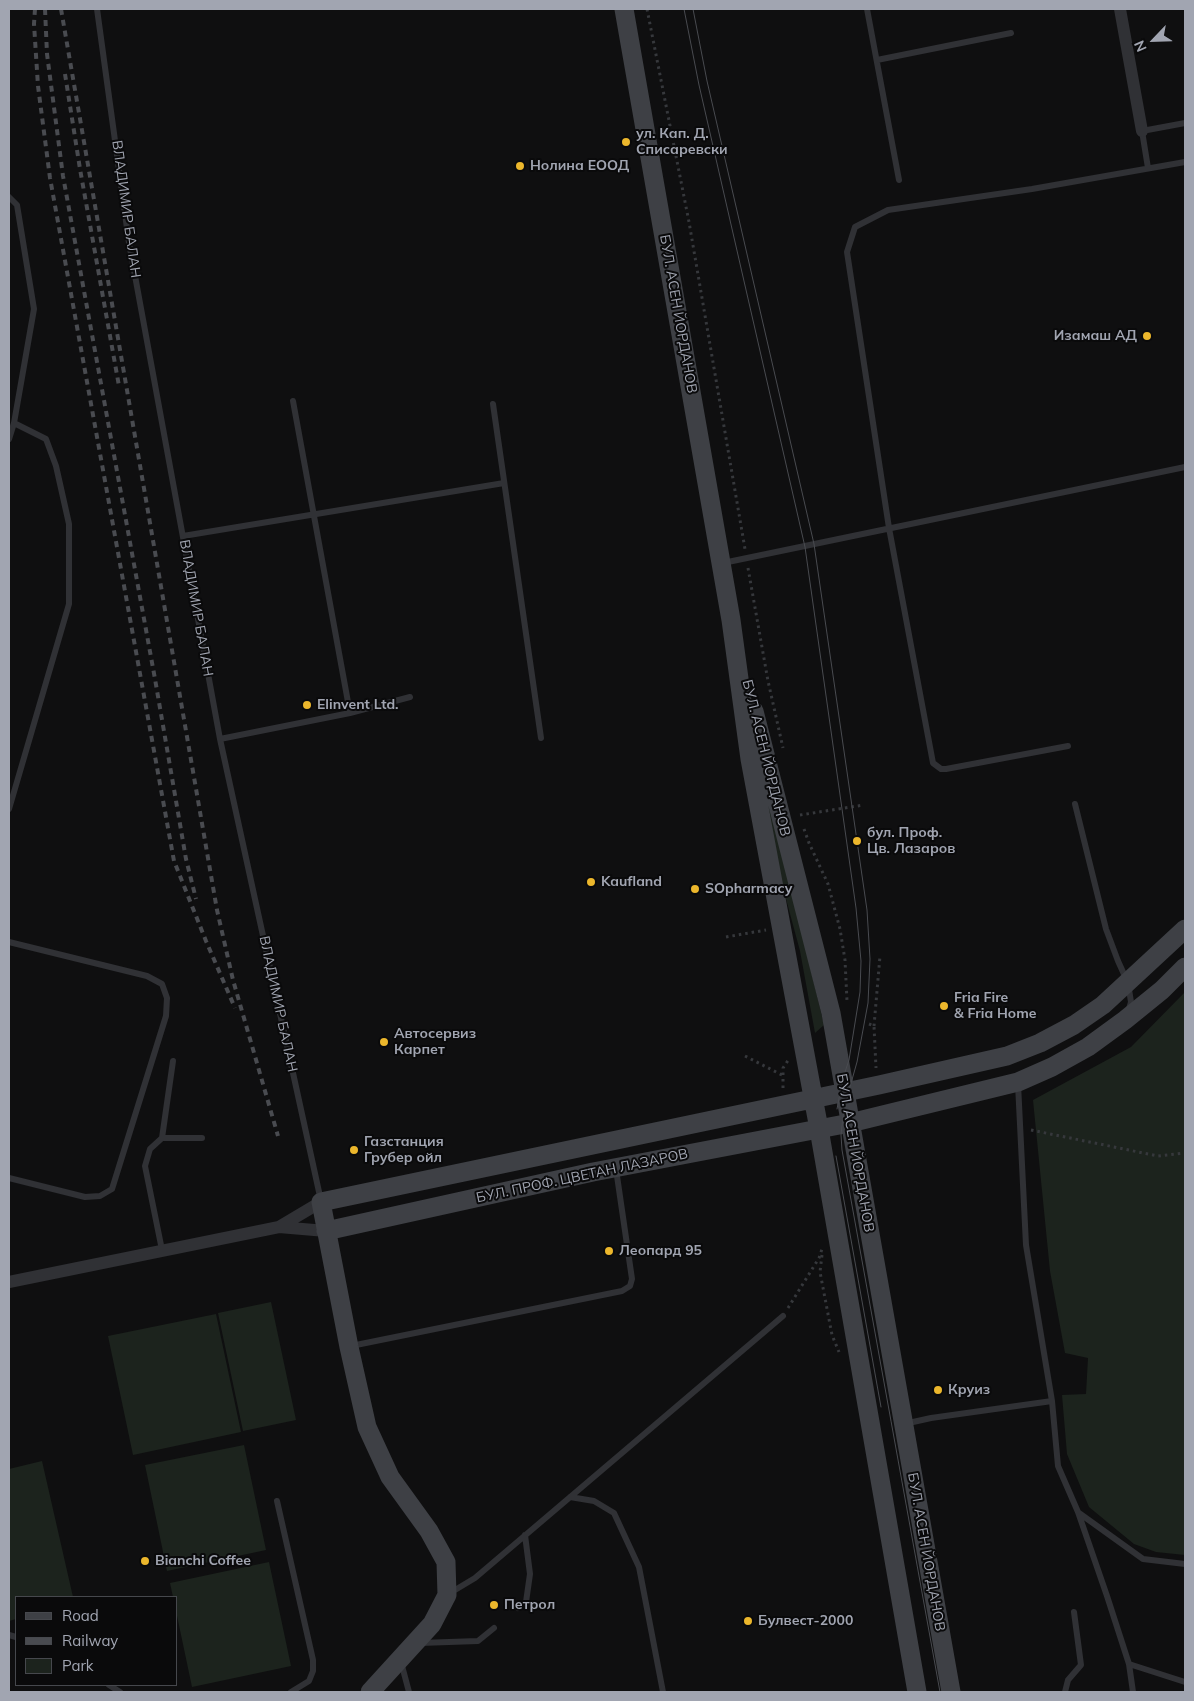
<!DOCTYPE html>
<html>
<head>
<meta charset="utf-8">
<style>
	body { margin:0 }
	#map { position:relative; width:1194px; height:1701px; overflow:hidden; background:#0f0f10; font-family:Mulish,sans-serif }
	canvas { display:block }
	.frame { position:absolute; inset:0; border:10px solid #a1a5b1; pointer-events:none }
	.legend { position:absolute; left:15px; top:1596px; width:162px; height:90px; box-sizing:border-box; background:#0a0a0b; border:1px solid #46484d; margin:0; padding:6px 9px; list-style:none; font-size:15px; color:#a1a5b1 }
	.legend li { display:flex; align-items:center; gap:10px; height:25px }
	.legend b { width:25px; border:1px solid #46484d }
	.north { position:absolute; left:1129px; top:15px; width:50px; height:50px; -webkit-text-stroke:4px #0a0a0b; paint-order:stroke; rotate:246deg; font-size:14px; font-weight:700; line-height:20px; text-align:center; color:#a1a5b1 }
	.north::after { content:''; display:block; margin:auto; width:18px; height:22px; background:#a1a5b1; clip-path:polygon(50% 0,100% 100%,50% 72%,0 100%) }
</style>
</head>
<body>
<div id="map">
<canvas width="1194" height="1701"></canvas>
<div class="frame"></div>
<ul class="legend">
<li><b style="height:6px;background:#3e4045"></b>Road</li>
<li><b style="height:6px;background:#494b50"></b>Railway</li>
<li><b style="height:14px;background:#1c231d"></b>Park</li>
</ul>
<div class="north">N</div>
</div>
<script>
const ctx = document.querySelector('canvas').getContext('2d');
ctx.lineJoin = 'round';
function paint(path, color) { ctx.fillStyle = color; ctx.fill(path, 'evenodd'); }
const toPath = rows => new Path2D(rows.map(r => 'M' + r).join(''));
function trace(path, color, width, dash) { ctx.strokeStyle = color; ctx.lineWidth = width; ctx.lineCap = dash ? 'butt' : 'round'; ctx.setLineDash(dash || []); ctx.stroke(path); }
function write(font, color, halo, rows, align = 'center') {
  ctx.font = font + ' Mulish,sans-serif'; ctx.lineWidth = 4; ctx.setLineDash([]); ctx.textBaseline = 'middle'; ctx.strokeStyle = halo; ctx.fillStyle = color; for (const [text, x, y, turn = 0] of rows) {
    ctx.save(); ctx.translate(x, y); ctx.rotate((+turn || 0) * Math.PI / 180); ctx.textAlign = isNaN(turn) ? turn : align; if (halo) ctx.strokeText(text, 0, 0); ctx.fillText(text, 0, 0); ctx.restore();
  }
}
paint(toPath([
	[762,784,772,807,824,1025,815,1033,800,951,778,869],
	[1185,992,1185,1555,1156,1552,1134,1544,1089,1507,1067,1454,1062,1395,1086,1394,1088,1358,1065,1353,1050,1271,1033,1100,1131,1047],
	[271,1302,296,1420,243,1431,218,1313],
	[216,1314,241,1432,133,1455,108,1336],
	[244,1445,266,1550,167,1571,145,1465],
	[42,1461,73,1597,16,1597,16,1619,9,1621,9,1469],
	[269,1562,291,1666,192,1687,176,1611,176,1597,173,1597,170,1583]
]), '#1c231d');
trace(toPath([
	[647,9,689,222,745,549],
	[748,568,768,681,783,748],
	[800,815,864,805],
	[804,829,809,843,828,884,840,929,845,960,847,1001],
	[726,937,766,930],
	[869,1024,874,1026,876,1068],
	[874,1026,880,956],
	[745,1056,782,1075],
	[783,1088,783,1068,789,1059],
	[1031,1130,1158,1156,1185,1153],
	[822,1255,820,1272,832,1335,839,1352],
	[788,1308,819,1258,822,1249]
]), '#36383c', 3, [2.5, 4]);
trace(toPath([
	[97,9,129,243,220,739,321,1201],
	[867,9,899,180],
	[877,60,1011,33],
	[1148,168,1142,131,1185,123],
	[9,197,17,205,34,309,14,423,9,439],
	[293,401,350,713],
	[493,404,541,738],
	[183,536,504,483],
	[723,563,1185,467],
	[220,739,350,713,410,697],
	[1068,746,946,769,941,769,933,763,889,528,847,252,855,227,888,210,1032,189,1185,162],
	[1075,804,1106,929,1118,961,1128,983,1131,1002,1128,1012],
	[9,809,69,604,69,524,56,466,46,439,14,423],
	[9,942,147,976,162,984,167,998,166,1016,112,1189,100,1196,85,1197,9,1178],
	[1018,1084,1026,1245,1052,1401,1058,1466,1078,1512,1107,1596,1129,1664,1133,1692],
	[162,1138,173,1061],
	[162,1250,145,1166,150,1149,162,1138,202,1138],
	[351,1346,622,1291,630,1286,632,1279,616,1169],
	[904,1424,931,1418,1052,1401],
	[570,1497,594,1501,614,1513,639,1567,663,1692],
	[277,1501,313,1660,313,1671,309,1681,291,1692],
	[1079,1513,1143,1559,1185,1564],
	[450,1593,475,1578,783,1316],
	[518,1608,526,1602,530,1574,525,1535],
	[9,1635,16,1637],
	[420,1643,478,1641,494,1628],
	[401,1662,409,1692],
	[1129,1664,1185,1682],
	[109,1685,120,1692],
	[1065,1692,1068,1680,1081,1665,1074,1612]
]), '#303135', 6);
trace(toPath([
	[1120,9,1142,131],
	[279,1227,321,1202],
	[9,1282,279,1227,326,1231]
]), '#303135', 12);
trace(toPath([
	[624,9,731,620,750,759,819,1129,917,1692],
	[754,711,831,1013,951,1692],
	[326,1231,593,1172,850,1123,1018,1082,1052,1067,1088,1047,1125,1020,1162,990,1185,967],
	[370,1692,432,1624,447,1595,446,1562,429,1531,390,1477,367,1427,349,1347,321,1202,879,1085,1007,1056,1040,1043,1074,1025,1103,1005,1185,929]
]), '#3e4045', 19);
trace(toPath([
	[684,9,699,85,805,547,856,908,861,961,860,992,849,1060,843,1078,837,1109],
	[693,9,707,81,814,544,867,910,870,959,868,1003,857,1062,844,1108,841,1135,842,1150,940,1692],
	[836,1156,881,1407]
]), '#494b50', 1);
trace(toPath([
	[35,9,34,24,38,86,50,178,174,861,206,941,235,1008],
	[45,9,47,54,63,176,155,679,186,859,196,899],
	[61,9,217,910,233,980,278,1136],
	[65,74,80,169,119,386]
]), '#494b50', 4, [6, 5]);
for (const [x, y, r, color] of [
	[626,142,5,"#ecb72c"],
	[520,166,5,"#ecb72c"],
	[1147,336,5,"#ecb72c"],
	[307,705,5,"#ecb72c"],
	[857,841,5,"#ecb72c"],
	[591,882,5,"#ecb72c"],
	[695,889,5,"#ecb72c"],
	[944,1006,5,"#ecb72c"],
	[384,1042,5,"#ecb72c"],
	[354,1150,5,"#ecb72c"],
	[609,1251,5,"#ecb72c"],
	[938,1390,5,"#ecb72c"],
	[145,1561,5,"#ecb72c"],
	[494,1605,5,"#ecb72c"],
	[748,1621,5,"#ecb72c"]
]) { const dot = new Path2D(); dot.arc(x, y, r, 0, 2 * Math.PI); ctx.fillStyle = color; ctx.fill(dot); trace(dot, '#0a0a0b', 2); }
write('bold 14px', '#a1a5b1', '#0a0a0b', [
	["ул. Кап. Д.",636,134],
	["Списаревски",636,150],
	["Нолина ЕООД",530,166],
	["Изамаш АД",1137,336,"right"],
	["Elinvent Ltd.",317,705],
	["бул. Проф.",867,833],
	["Цв. Лазаров",867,849],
	["Kaufland",601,882],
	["SOpharmacy",705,889],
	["Fria Fire",954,998],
	["& Fria Home",954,1014],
	["Автосервиз",394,1034],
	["Карпет",394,1050],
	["Газстанция",364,1142],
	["Грубер ойл",364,1158],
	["Леопард 95",619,1251],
	["Круиз",948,1390],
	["Bianchi Coffee",155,1561],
	["Петрол",504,1605],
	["Булвест-2000",758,1621]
], 'left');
write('14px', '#a1a5b1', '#0a0a0b', [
	["ВЛАДИМИР БАЛАН",126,209,82],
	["БУЛ. АСЕН ЙОРДАНОВ",678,314,80],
	["ВЛАДИМИР БАЛАН",196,608,80],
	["БУЛ. АСЕН ЙОРДАНОВ",766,758,76],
	["ВЛАДИМИР БАЛАН",278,1004,78],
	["БУЛ. АСЕН ЙОРДАНОВ",855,1153,80],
	["БУЛ. ПРОФ. ЦВЕТАН ЛАЗАРОВ",582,1176,-12],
	["БУЛ. АСЕН ЙОРДАНОВ",926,1552,80]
]);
</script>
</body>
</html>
